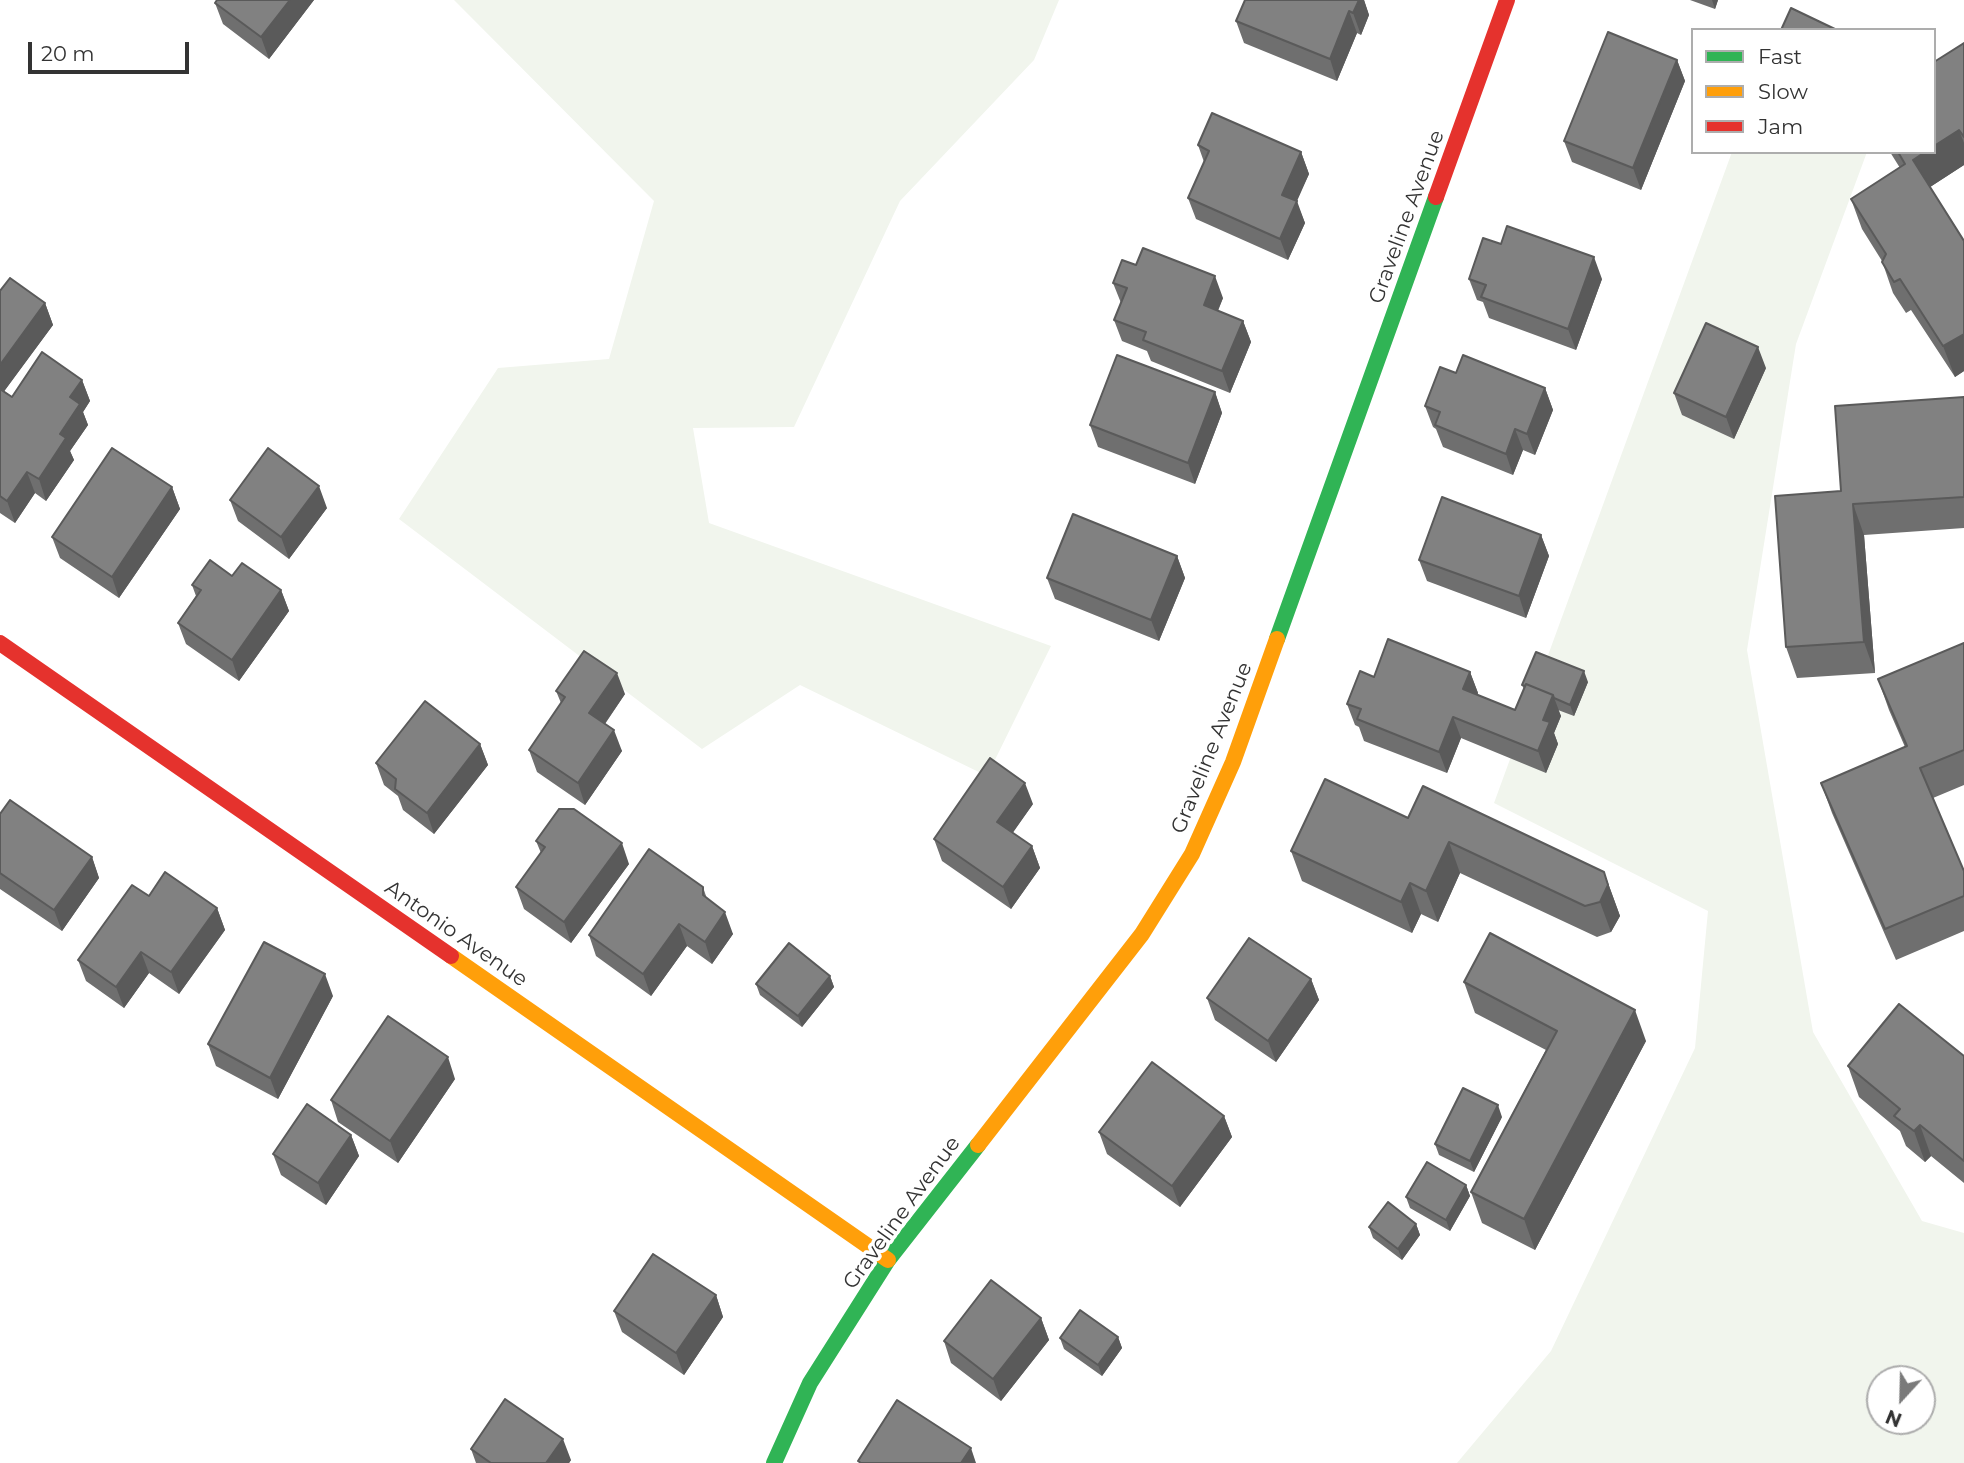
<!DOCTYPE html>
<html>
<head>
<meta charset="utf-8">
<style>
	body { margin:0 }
	#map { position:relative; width:1964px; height:1463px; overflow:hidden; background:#fff; font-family:Montserrat,sans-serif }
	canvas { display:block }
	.legend { position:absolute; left:1691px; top:28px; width:245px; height:126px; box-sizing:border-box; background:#fff; border:2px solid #adadad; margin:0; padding:9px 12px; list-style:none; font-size:21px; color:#333 }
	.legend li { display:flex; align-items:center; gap:14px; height:35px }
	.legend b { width:35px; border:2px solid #adadad }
	.north { position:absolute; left:1866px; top:1365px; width:70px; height:70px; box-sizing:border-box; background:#fff; border:2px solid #adadad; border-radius:50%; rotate:202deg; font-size:19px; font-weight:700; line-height:28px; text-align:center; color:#333 }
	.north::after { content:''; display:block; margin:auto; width:24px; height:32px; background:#7a7a7a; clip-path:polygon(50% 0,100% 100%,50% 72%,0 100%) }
	.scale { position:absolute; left:28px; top:42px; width:161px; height:32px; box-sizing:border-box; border:4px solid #333; border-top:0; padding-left:9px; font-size:21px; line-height:24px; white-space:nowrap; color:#333; -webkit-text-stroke:5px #fff; paint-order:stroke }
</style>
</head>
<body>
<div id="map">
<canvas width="1964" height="1463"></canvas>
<ul class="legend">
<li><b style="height:9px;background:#30b455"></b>Fast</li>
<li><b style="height:9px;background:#ff9f0a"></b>Slow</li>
<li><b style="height:9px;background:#e5322d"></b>Jam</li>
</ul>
<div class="north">N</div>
<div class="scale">20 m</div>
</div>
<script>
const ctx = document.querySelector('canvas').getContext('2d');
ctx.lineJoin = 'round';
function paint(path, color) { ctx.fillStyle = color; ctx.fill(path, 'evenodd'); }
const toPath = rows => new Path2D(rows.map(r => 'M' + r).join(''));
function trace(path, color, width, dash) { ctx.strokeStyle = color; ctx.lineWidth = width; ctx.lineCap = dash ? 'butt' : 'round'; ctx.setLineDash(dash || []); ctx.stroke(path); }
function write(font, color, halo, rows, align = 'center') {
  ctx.font = font + ' Montserrat,sans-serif'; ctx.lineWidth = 7; ctx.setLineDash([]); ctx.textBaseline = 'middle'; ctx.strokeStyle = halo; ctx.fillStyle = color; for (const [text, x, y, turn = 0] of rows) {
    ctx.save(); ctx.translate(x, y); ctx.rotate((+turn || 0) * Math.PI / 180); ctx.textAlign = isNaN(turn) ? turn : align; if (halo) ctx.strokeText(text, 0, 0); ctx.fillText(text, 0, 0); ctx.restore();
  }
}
paint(toPath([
	[454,0,1059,0,1034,60,900,201,794,427,693,428,709,523,1051,646,987,776,800,685,702,749,399,519,498,368,609,359,654,201],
	[1732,152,1867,152,1796,344,1747,650,1813,1032,1922,1221,1964,1233,1964,1463,1457,1463,1551,1351,1695,1048,1708,911,1494,803],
	[1880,1379,1922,1379,1922,1421,1880,1421]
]), '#f1f5ed');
trace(toPath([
	[1277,639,1436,197],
	[774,1463,810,1383,888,1260,978,1145]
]), '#30b455', 16);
trace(toPath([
	[451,956,888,1260],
	[978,1145,1142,934,1192,854,1233,762,1277,639]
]), '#ff9f0a', 16);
trace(toPath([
	[1436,197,1507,0],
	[0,643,451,956]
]), '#e5322d', 16);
paint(toPath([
	[217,0,314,0,269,59,223,24,215,3],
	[1364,0,1369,15,1361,35,1357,33,1337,81,1244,43,1236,21],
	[1690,0,1718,0,1715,9],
	[1964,43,1964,165,1930,187,1964,241,1964,371,1955,377,1911,310,1906,313,1893,293,1882,261,1862,229,1851,199,1900,168,1890,152,1934,152],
	[1677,60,1685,81,1641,190,1572,162,1564,141],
	[1198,145,1301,152,1309,174,1296,201,1305,223,1288,260,1196,219,1188,198,1204,162],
	[1469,279,1602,279,1576,350,1489,318,1483,302,1477,300],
	[1113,283,1223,298,1218,311,1243,321,1251,342,1230,393,1151,361,1147,351,1122,341,1114,320,1121,303],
	[0,291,45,303,53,325,4,391,12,397,82,380,90,401,83,412,88,425,70,451,74,460,46,501,35,493,15,523,0,513],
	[1766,368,1734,439,1682,415,1674,393],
	[1456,373,1545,388,1553,410,1535,455,1523,450,1513,475,1443,447,1436,429,1433,427,1425,406],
	[1215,392,1222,413,1195,484,1098,447,1090,425],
	[1964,397,1964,528,1864,535,1875,673,1797,678,1786,647,1841,491],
	[172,487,180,509,119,598,60,558,52,537],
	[230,500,327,508,289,559,238,521],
	[1541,535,1549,556,1526,618,1427,581,1419,560],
	[1177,556,1185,578,1159,641,1055,599,1047,578],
	[232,576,281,590,289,611,239,681,186,644,178,623,196,596,192,585],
	[1964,643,1964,785,1933,798,1964,871,1964,931,1896,960,1832,813,1821,783,1905,747,1889,710,1878,679],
	[1470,672,1478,693,1477,695,1515,710,1524,689,1522,685,1588,682,1574,716,1558,710,1561,716,1554,733,1558,744,1546,773,1461,738,1447,773,1364,741,1359,727,1355,725,1347,704,1374,677],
	[556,691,625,694,605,724,622,751,585,805,537,772,529,750,561,703],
	[480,744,488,765,434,834,403,810,398,796,384,785,376,763],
	[1033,804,1012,833,1032,846,1040,868,1011,909,942,861,934,839],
	[0,814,92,857,99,878,62,931,0,889],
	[1408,818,1604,872,1620,916,1611,932,1597,937,1460,873,1438,922,1421,914,1412,933,1302,881,1291,851],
	[536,841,629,864,571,943,524,909,516,887,541,853],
	[703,887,707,899,733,934,712,964,687,946,651,996,596,956,589,935],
	[149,896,217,908,225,930,179,994,149,973,124,1008,86,981,78,960],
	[830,976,834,987,802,1027,760,995,756,984],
	[1311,979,1319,1000,1276,1062,1215,1020,1207,998],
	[1464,982,1646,1041,1535,1250,1482,1223,1471,1192,1546,1050,1475,1013],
	[333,996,278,1099,216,1066,208,1044],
	[1964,1056,1964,1183,1931,1156,1925,1162,1906,1146,1900,1131,1859,1097,1848,1066],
	[455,1079,398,1163,338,1122,331,1100],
	[1224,1116,1232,1137,1180,1207,1107,1154,1099,1132],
	[1502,1117,1474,1172,1439,1155,1435,1144],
	[351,1135,359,1156,326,1205,281,1175,273,1154],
	[1466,1185,1470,1196,1450,1231,1410,1208,1406,1197],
	[1416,1224,1420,1235,1402,1260,1373,1238,1369,1227],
	[716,1295,723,1317,684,1375,622,1332,614,1311],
	[1041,1318,1049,1340,1001,1401,951,1363,944,1341],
	[1118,1337,1122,1348,1102,1376,1064,1349,1060,1338],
	[471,1449,571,1460,569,1463,476,1463]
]), '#6f6f6f');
paint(toPath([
	[290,0,314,0,269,59,261,37],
	[1359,0,1364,0,1369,15,1361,35,1353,13],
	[1712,0,1718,0,1715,9],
	[1349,11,1357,33,1337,81,1330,59],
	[1677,60,1685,81,1641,190,1633,168],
	[1959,130,1964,143,1964,165,1924,191,1913,160,1925,152,1934,152,1934,146],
	[1301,152,1309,174,1290,217,1282,195],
	[1297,201,1305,223,1288,260,1280,239],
	[1594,257,1602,279,1576,350,1568,329],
	[1215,276,1223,298,1211,326,1204,305],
	[45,303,53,325,0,397,0,365],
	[1243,321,1251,342,1230,393,1222,371],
	[1964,334,1964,371,1955,377,1943,346],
	[1758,347,1766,368,1734,439,1726,417],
	[82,380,90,401,83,412,88,425,70,451,74,460,46,501,39,479,60,434,70,397],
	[1545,388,1553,410,1535,455,1527,434],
	[1215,392,1222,413,1195,484,1188,463],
	[1515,429,1523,450,1513,475,1506,454],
	[27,472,35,493,15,523,7,501],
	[319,486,327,508,289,559,281,537],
	[172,487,180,509,119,598,112,577],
	[1853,504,1864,535,1875,673,1864,642],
	[1541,535,1549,556,1526,618,1519,596],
	[1177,556,1185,578,1159,641,1151,620],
	[281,590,289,611,239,681,232,660],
	[1584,671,1588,682,1574,716,1570,705],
	[1470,672,1478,693,1471,711,1463,689],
	[617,673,625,694,597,735,589,713],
	[1553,695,1561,716,1554,733,1558,744,1546,773,1538,751,1543,720],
	[1453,717,1461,738,1447,773,1439,752],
	[614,730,622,751,585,805,578,783],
	[480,744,488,765,434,834,427,813],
	[1025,783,1033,804,1005,844,997,822],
	[1449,842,1460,873,1438,922,1426,891],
	[622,843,629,864,571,943,564,922],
	[1032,846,1040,868,1011,909,1003,887],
	[92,857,99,878,62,931,54,910],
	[1604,872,1620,916,1611,932,1600,902],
	[1410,883,1421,914,1412,933,1401,902],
	[217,908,225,930,179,994,171,972],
	[725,912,733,934,712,964,705,942],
	[679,924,687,946,651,996,643,974],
	[141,952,149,973,124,1008,116,987],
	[325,974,333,996,278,1099,270,1078],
	[830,976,834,987,802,1027,798,1016],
	[1311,979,1319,1000,1276,1062,1268,1041],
	[1635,1010,1646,1041,1535,1250,1524,1219],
	[448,1057,455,1079,398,1163,390,1141],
	[1498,1105,1502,1117,1474,1172,1470,1161],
	[1224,1116,1232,1137,1180,1207,1172,1186],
	[1920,1125,1931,1156,1925,1162,1914,1131],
	[351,1135,359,1156,326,1205,318,1183],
	[1466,1185,1470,1196,1450,1231,1446,1220],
	[1416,1224,1420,1235,1402,1260,1398,1249],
	[716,1295,723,1317,684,1375,676,1353],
	[1041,1318,1049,1340,1001,1401,993,1379],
	[1118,1337,1122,1348,1102,1376,1098,1365],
	[563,1439,571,1460,569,1463,546,1463],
	[971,1448,976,1463,961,1463]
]), '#5a5a5a');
const building = toPath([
	[217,0,290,0,261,37,215,3,217,0],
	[1245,0,1359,0,1353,13,1349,11,1330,59,1236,21,1245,0],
	[1791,8,1837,30,1781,30,1791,8],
	[1608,32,1677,60,1633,168,1564,141,1608,32],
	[1964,43,1964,137,1959,130,1934,146,1934,62,1964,43],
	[1212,113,1301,152,1282,195,1297,201,1280,239,1188,198,1209,151,1198,145,1212,113],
	[1898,152,1925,152,1913,160,1964,241,1964,334,1943,346,1900,279,1894,282,1882,262,1886,254,1851,199,1905,164,1898,152],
	[1507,226,1594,257,1568,329,1481,297,1486,285,1469,279,1483,238,1501,244,1507,226],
	[1143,248,1215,276,1204,305,1243,321,1222,371,1143,340,1146,332,1114,320,1127,288,1113,283,1122,260,1136,265,1143,248],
	[10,278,45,303,0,365,0,291,10,278],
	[1706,323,1758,347,1726,417,1674,393,1706,323],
	[42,352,82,380,70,397,80,404,60,434,66,438,39,479,27,472,7,501,0,496,0,389,12,397,42,352],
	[1117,355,1215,392,1188,463,1090,425,1117,355],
	[1463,355,1545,388,1527,434,1515,429,1506,454,1435,425,1440,412,1425,406,1440,367,1456,373,1463,355],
	[1964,397,1964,497,1853,504,1864,642,1786,647,1775,496,1841,491,1835,406,1964,397],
	[112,448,172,487,112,577,52,537,112,448],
	[268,448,319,486,281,537,230,500,268,448],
	[1442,497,1541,535,1519,596,1419,560,1442,497],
	[1073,514,1177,556,1151,620,1047,578,1073,514],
	[210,560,232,576,242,563,281,590,232,660,178,623,201,590,192,585,210,560],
	[1388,639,1470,672,1463,689,1515,710,1526,684,1553,695,1543,720,1550,722,1538,751,1453,717,1439,752,1357,719,1361,709,1347,704,1360,671,1374,677,1388,639],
	[1964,643,1964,750,1920,768,1964,871,1964,896,1885,929,1821,783,1907,746,1878,679,1964,643],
	[584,651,617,673,589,713,614,730,578,783,529,750,565,697,556,691,584,651],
	[1536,652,1584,671,1570,705,1554,698,1553,695,1526,684,1525,686,1522,685,1536,652],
	[425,701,480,744,427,813,395,789,396,779,376,763,425,701],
	[990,758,1025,783,997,822,1032,846,1003,887,934,839,990,758],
	[1325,779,1408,818,1423,786,1604,872,1608,885,1600,902,1585,906,1449,842,1426,891,1410,883,1401,902,1291,851,1325,779],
	[10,800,92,857,54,910,0,873,0,814,10,800],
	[559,809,574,809,622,843,564,922,516,887,545,847,536,841,559,809],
	[649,849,703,887,703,895,725,912,705,942,679,924,643,974,589,935,649,849],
	[165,872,217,908,171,972,141,952,116,987,78,960,132,885,149,896,165,872],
	[1490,933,1635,1010,1524,1219,1471,1192,1557,1031,1464,982,1490,933],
	[1249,938,1311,979,1268,1041,1207,998,1249,938],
	[264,942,325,974,270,1078,208,1044,264,942],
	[789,943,830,976,798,1016,756,984,789,943],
	[1899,1004,1964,1056,1964,1161,1920,1125,1914,1131,1894,1116,1900,1109,1848,1066,1899,1004],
	[388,1016,448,1057,390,1141,331,1100,388,1016],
	[1152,1062,1224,1116,1172,1186,1099,1132,1152,1062],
	[1463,1088,1498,1105,1470,1161,1435,1144,1463,1088],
	[307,1104,351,1135,318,1183,273,1154,307,1104],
	[1427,1162,1466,1185,1446,1220,1406,1197,1427,1162],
	[1388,1202,1416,1224,1398,1249,1369,1227,1388,1202],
	[653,1254,716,1295,676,1353,614,1311,653,1254],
	[991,1280,1041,1318,993,1379,944,1341,991,1280],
	[1080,1310,1118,1337,1098,1365,1060,1338,1080,1310],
	[505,1399,563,1439,546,1463,491,1463,471,1449,505,1399],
	[897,1400,971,1448,961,1463,861,1463,858,1461,897,1400]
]);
paint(building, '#818181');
trace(building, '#5a5a5a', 2);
write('21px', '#333', '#fff', [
	["Graveline Avenue",1407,217,-70],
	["Graveline Avenue",1212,748,-68],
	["Antonio Avenue",456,934,35],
	["Graveline Avenue",902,1213,-54]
]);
</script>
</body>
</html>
